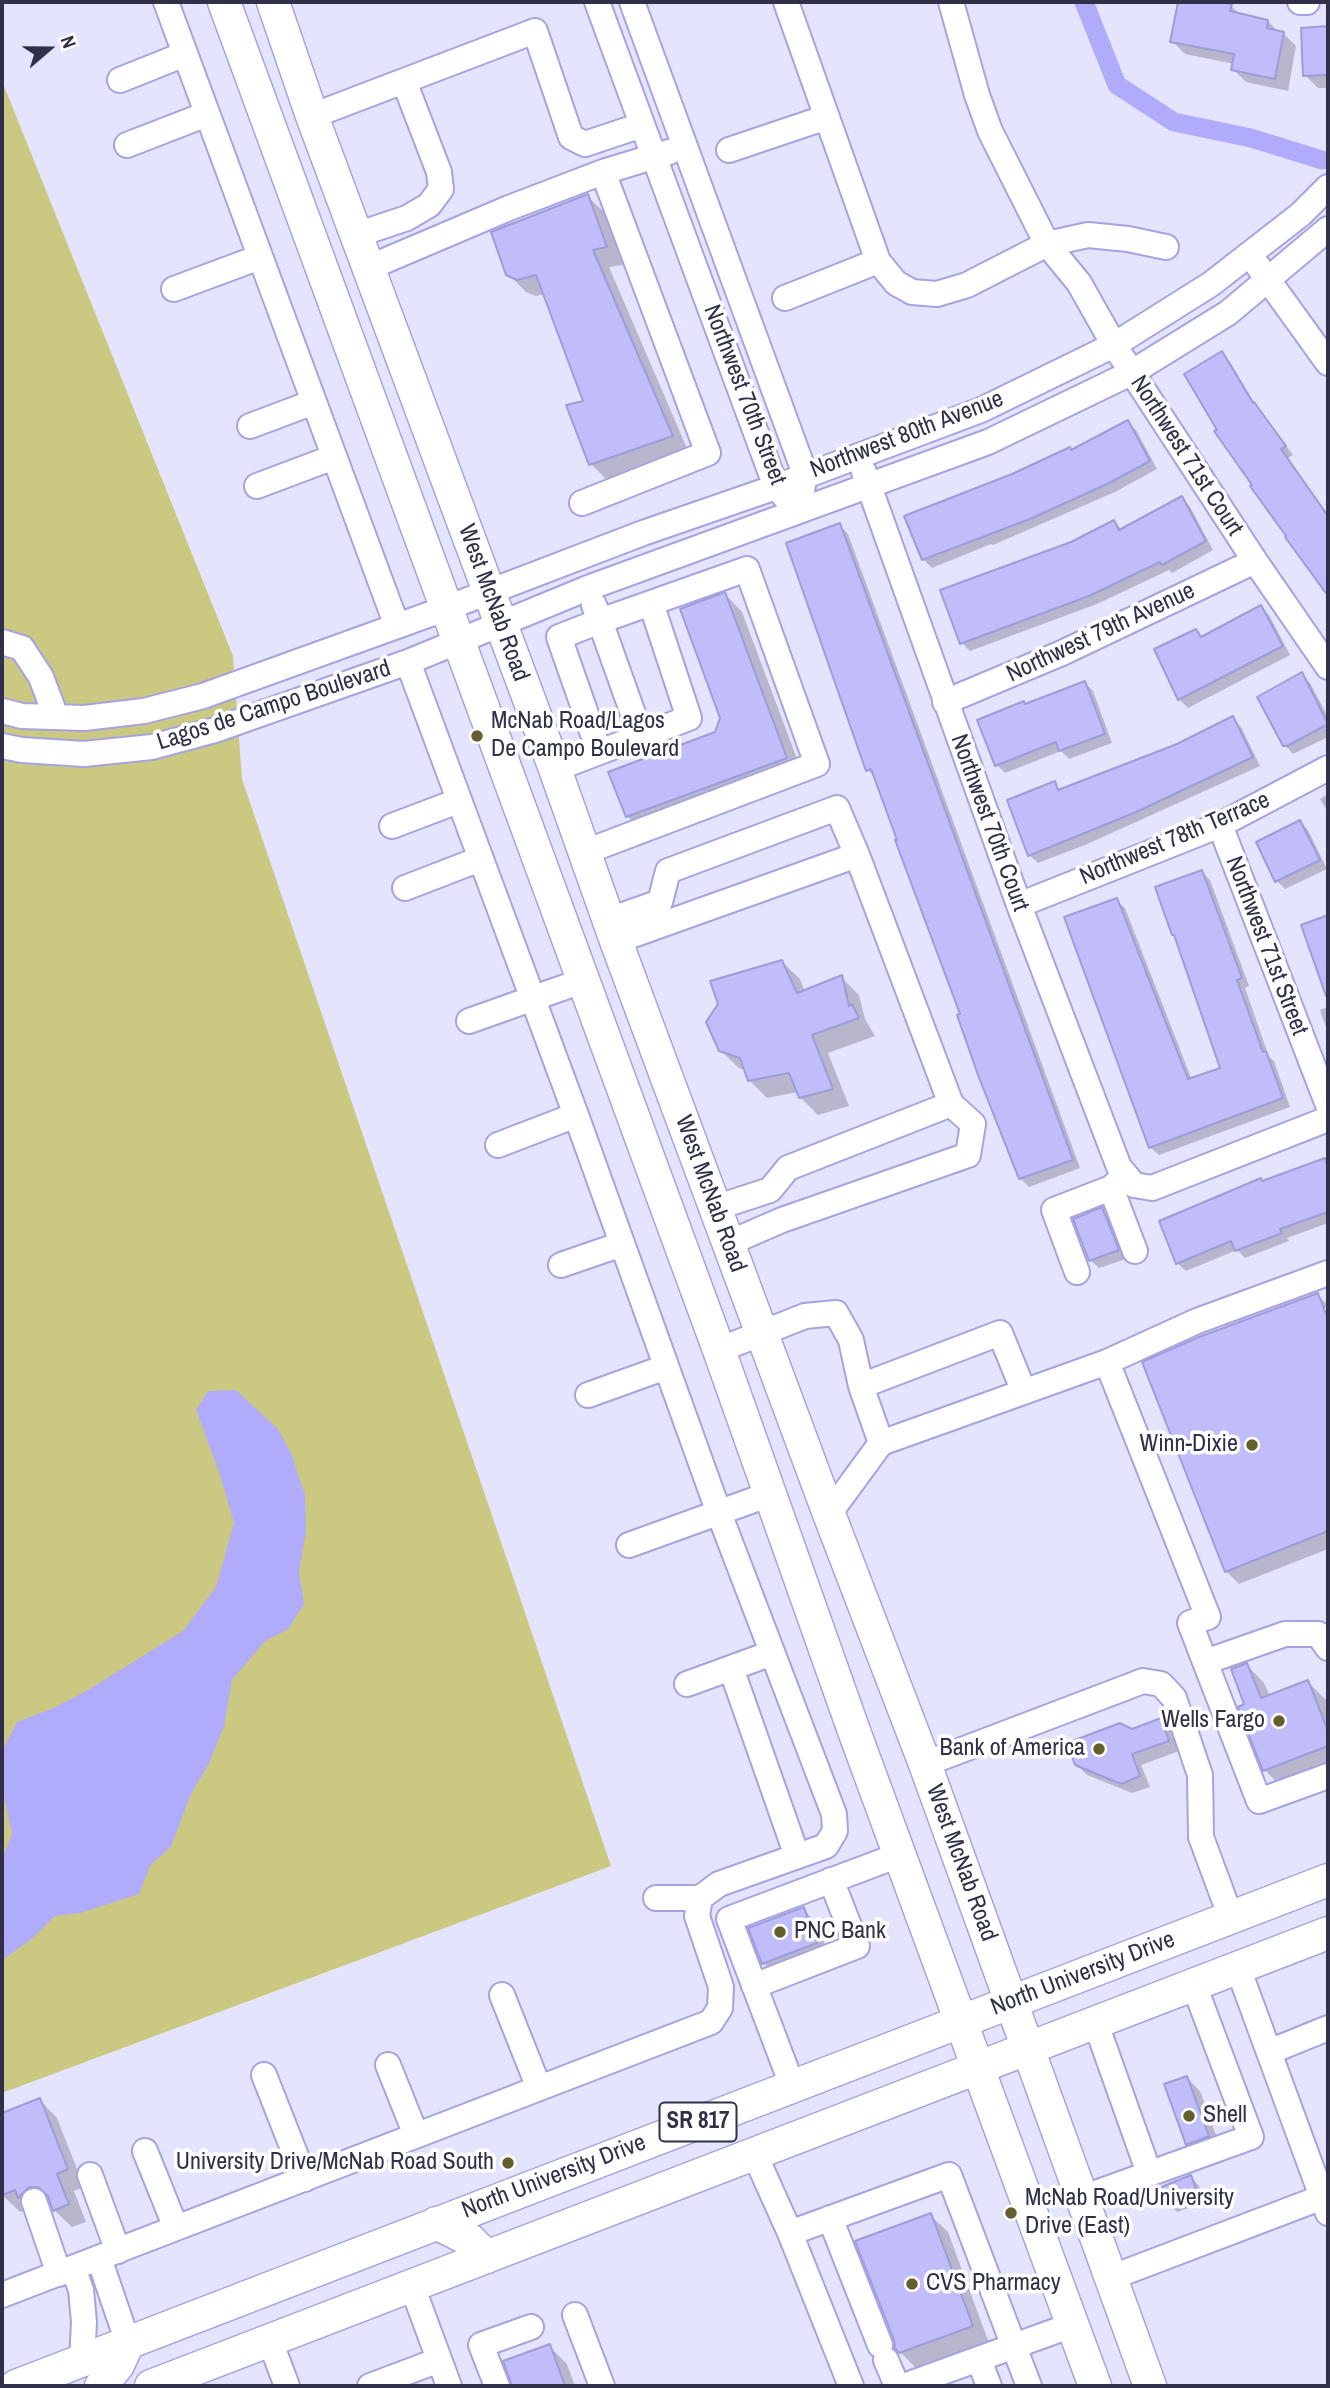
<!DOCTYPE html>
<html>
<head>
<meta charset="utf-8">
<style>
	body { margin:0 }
	#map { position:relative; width:1330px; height:2388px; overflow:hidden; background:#e5e4ff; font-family:"Archivo Narrow",sans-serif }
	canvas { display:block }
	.frame { position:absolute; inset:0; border:4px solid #313049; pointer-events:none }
	.north { position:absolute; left:14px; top:14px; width:70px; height:70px; -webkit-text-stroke:5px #fff; paint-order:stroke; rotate:70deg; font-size:19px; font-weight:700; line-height:28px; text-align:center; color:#313049 }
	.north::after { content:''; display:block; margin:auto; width:24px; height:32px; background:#313049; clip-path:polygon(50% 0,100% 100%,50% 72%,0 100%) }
</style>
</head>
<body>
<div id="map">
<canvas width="1330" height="2388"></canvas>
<div class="frame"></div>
<div class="north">N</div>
</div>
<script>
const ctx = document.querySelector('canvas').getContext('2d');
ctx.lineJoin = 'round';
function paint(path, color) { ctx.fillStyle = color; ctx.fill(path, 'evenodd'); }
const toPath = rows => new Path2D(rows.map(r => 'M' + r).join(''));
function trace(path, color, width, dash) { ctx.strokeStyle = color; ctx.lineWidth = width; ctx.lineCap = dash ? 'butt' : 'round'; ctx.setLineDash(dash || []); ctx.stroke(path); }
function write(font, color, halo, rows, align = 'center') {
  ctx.font = font + ' "Archivo Narrow",sans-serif'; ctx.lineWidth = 7; ctx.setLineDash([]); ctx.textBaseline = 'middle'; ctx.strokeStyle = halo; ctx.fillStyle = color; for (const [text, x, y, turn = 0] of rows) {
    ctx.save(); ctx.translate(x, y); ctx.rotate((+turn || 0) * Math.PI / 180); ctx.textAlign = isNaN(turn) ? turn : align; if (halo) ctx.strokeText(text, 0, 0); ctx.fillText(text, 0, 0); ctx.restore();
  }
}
paint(toPath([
	[2,81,233,656,242,779,611,1866,2,2093]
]), '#cbc882');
paint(toPath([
	[236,1390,278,1429,291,1453,305,1495,306,1531,299,1572,304,1604,288,1629,265,1641,232,1680,224,1726,208,1765,191,1794,171,1846,150,1866,139,1894,80,1913,55,1916,33,1938,2,1960,2,1860,12,1834,4,1797,2,1751,17,1722,56,1707,88,1690,183,1631,216,1587,234,1523,219,1472,196,1410,208,1391]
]), '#b0abfb');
paint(toPath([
	[1179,2,1210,2,1231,6,1241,15,1268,21,1278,32,1283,33,1296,46,1288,91,1246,82,1233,69,1234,64,1185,54,1172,41],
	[1328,28,1328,88,1318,88,1305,75,1303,29],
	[587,196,605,213,623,265,609,267,689,453,608,481,591,464,585,402,545,294,536,296,526,292,508,274],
	[1222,354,1230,362,1257,407,1293,455,1288,458,1328,516,1328,593,1252,487,1255,485,1219,430],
	[1127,422,1136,430,1157,469,1115,492,993,545,991,544,932,568,923,559,1072,452],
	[1182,498,1190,507,1213,550,1172,573,1169,570,1097,604,970,651,962,643,1071,544,1114,522,1122,530],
	[839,525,848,534,1080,1168,1029,1187,1020,1178,876,778,868,770],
	[725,594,742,612,803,775,645,833,627,816,716,734,722,718],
	[1260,607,1269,615,1290,655,1188,708,1179,699,1196,631,1203,638],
	[1301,675,1310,683,1328,717,1328,737,1293,754,1285,745],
	[1085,683,1093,691,1112,743,1069,759,1061,751,1005,773,997,765,1025,705],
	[1233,718,1241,727,1260,766,1085,845,1038,863,1029,855,1054,784,1062,791,1178,746],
	[1328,794,1328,812,1320,799],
	[1300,822,1308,830,1327,869,1285,889,1277,881],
	[1202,872,1210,880,1249,986,1245,988,1269,1057,1274,1061,1290,1107,1159,1155,1150,1147,1116,900,1125,908,1192,1080,1222,1069],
	[782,962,800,979,805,992,841,977,859,995,865,1019,875,1036,828,1053,849,1106,818,1115,800,1097,798,1092,767,1098,749,1080,746,1071,739,1068,720,1050],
	[1328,1007,1328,1033,1320,1010],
	[1328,1158,1328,1223,1287,1238,1289,1241,1245,1258,1237,1250,1186,1271,1177,1263,1216,1197],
	[1102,1209,1110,1218,1126,1259,1099,1268,1090,1260],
	[1317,1295,1328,1305,1328,1314,1326,1308,1322,1308,1328,1324,1328,1549,1239,1584,1226,1571],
	[1247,1665,1264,1683,1270,1696,1308,1682,1326,1700,1328,1706,1328,1770,1282,1788,1265,1770,1246,1705],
	[1161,1720,1171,1731,1179,1751,1141,1765,1150,1787,1132,1793,1087,1775,1076,1764,1132,1731],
	[803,1909,816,1922,829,1956,777,1976,763,1963],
	[1187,2078,1200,2091,1221,2149,1201,2157,1188,2144],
	[40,2100,57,2118,84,2187,74,2191,86,2222,72,2227,54,2210,52,2204,20,2212,2,2195,2,2115],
	[1191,2177,1199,2186,1205,2202,1177,2212,1169,2204],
	[930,2215,948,2232,989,2343,918,2370,900,2352,896,2339],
	[549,2346,567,2364,575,2386,514,2386,506,2362]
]), '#0003');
trace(toPath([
	[1084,2,1117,85,1174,122,1251,138,1322,160]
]), '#b0abfb', 19);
const building = toPath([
	[1178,2,1219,2,1232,4,1230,11,1268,20,1267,28,1284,32,1275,79,1231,70,1234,54,1170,42,1178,2],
	[1328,26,1328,75,1303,76,1301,28,1328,26],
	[588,194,607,247,593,250,673,436,589,465,566,405,583,401,536,275,517,280,506,275,491,232,588,194],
	[1222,351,1253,403,1254,402,1286,446,1281,449,1328,516,1328,596,1285,537,1286,536,1250,486,1252,485,1214,431,1217,430,1184,374,1222,351],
	[1128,420,1150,461,1107,484,1030,519,922,560,904,516,1012,474,1070,447,1071,450,1128,420],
	[1182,496,1206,541,1162,565,1160,562,1089,596,960,644,940,590,1071,542,1114,520,1119,530,1182,496],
	[840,523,1073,1160,1019,1179,978,1075,957,1015,960,1014,895,840,897,840,871,769,866,771,786,543,840,523],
	[725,592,787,758,626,817,608,772,715,732,720,718,680,609,725,592],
	[1261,605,1283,646,1178,700,1154,649,1196,629,1201,637,1261,605],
	[1302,672,1328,724,1287,746,1283,746,1257,697,1302,672],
	[1085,681,1105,734,1059,751,1056,742,995,766,977,720,1024,701,1025,704,1085,681],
	[1233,716,1253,757,1134,813,1028,856,1007,800,1055,781,1058,790,1177,744,1233,716],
	[1300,820,1320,860,1275,882,1256,842,1300,820],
	[1202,870,1242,978,1237,980,1263,1052,1266,1051,1283,1098,1149,1148,1064,917,1117,898,1188,1079,1220,1068,1174,935,1172,935,1155,887,1202,870],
	[1328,915,1328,996,1326,996,1301,925,1328,915],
	[782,960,797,993,842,975,849,1006,852,1004,859,1018,812,1035,833,1089,799,1098,789,1073,748,1081,740,1058,719,1051,706,1022,718,1004,710,981,782,960],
	[1325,1158,1328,1168,1328,1212,1280,1229,1282,1233,1235,1251,1231,1241,1176,1264,1159,1221,1261,1178,1262,1181,1325,1158],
	[1102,1207,1119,1250,1089,1261,1073,1219,1102,1207],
	[1318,1293,1328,1319,1328,1531,1225,1572,1142,1362,1199,1337,1318,1293],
	[1247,1663,1261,1698,1308,1680,1328,1731,1328,1746,1263,1771,1238,1707,1244,1704,1231,1669,1247,1663],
	[1161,1718,1169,1741,1132,1754,1140,1776,1121,1784,1075,1765,1067,1743,1120,1723,1132,1729,1161,1718],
	[804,1907,817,1943,762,1964,748,1928,804,1907],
	[1187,2076,1209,2136,1186,2145,1164,2084,1187,2076],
	[40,2098,68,2169,57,2174,69,2204,53,2211,48,2196,38,2187,29,2187,18,2198,15,2190,2,2195,2,2113,40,2098],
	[1191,2175,1198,2194,1167,2205,1161,2187,1191,2175],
	[931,2213,973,2326,899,2353,895,2348,894,2340,855,2241,931,2213],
	[550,2344,565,2386,512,2386,503,2361,550,2344]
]);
paint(building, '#c0bdfa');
trace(building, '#9e9bd9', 2);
const minor = toPath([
	[166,2,397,626],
	[597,2,776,487,786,498],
	[632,2,805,474,802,491],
	[786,2,878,261,896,283,912,292,937,294,967,285,1047,244,1088,235,1128,239,1166,247],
	[951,2,977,95,990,131,1047,244,1079,283,1114,345,1255,561,1328,667],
	[1300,2,1307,2],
	[120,80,185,54],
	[312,116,535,31,571,137,585,144,642,125],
	[127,145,207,114],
	[729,150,827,117],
	[356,235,407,218,429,205,441,189,439,172,404,81],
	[1258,266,1328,363],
	[368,268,509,208,603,172,669,152],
	[174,289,260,257],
	[785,298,878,261],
	[250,426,314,402],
	[864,472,1019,905,1119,1167,1134,1185,1152,1188,1328,1119],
	[257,486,334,457],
	[582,503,708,453,603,172],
	[594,605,600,621,559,637,599,751],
	[2,642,22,648,41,677,56,717],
	[945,702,1062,653,1255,561],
	[2,711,22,716,84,718,144,711,203,696,447,608,643,533,776,487,981,410,1114,345,1211,284,1301,214,1328,187],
	[2,746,22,750,84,754,152,747,215,730,408,662,588,588,988,442,1131,373,1228,313,1328,229],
	[555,769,689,718,651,603,600,621,641,736],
	[1220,825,1328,1105],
	[392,826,458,801],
	[585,852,817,764,747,569,651,603],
	[405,888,480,859],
	[1019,905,1220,825,1328,768],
	[609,920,660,902,668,871,837,808,857,855,951,1104,973,1124,968,1155,782,1220,729,1243],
	[616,941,857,855],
	[469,1021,582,981],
	[498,1145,576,1115],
	[1111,1188,1135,1251],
	[715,1208,770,1190,788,1168,951,1104],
	[561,1265,622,1244],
	[1077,1272,1054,1210,1111,1188,1125,1175],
	[719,1350,805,1316,836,1313,851,1340,861,1386],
	[1107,1362,1197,1321,1328,1273],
	[588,1395,666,1367],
	[881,1443,861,1386,1000,1333,1024,1392],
	[829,1514,881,1443,1107,1362,1208,1617,1190,1623,1205,1662,1285,1634,1318,1634,1328,1648],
	[629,1545,770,1494],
	[1205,1662,1259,1801,1328,1776],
	[731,1668,797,1856],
	[687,1684,772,1653],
	[925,1764,1143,1681,1161,1684,1174,1698,1200,1775,1201,1837,1231,1918],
	[656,1898,700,1898],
	[1238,1968,1328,2213],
	[754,1986,857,1946,831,1880],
	[502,1995,539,2088],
	[1096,2024,1149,2173],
	[1269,2052,1328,2028],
	[388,2065,416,2135],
	[264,2075,305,2179],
	[792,2085,729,1919,899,1855],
	[145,2151,176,2228],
	[755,2155,790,2233,851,2386],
	[90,2175,118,2251],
	[1082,2198,1251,2137,1194,1985],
	[34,2201,59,2274],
	[830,2218,880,2345],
	[790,2233,949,2175,1029,2386],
	[99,2258,128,2343],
	[73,2268,81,2290,84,2322,82,2361],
	[1110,2278,1328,2195],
	[412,2286,449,2386],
	[2,2295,711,2022,720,2008,721,1987,697,1916,700,1898,719,1884,826,1846,835,1831,834,1814,719,1513,576,1115,408,662],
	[575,2315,602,2386],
	[270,2341,287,2386],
	[886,2360,897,2386],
	[979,2360,989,2386],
	[370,2386,439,2360],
	[497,2386,481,2345,531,2327],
	[904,2386,1072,2325]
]);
const major = toPath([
	[224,2,719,1350,854,1731,1095,2386],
	[273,2,312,116,555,769,616,941,829,1514,925,1764,1150,2386],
	[436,2223,470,2240,487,2257],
	[16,2386,1328,1880],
	[101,2386,118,2365,128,2343],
	[151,2386,1328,1933]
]);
trace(minor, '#a6a3e2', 28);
trace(major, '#a6a3e2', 35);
trace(minor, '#fff', 24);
trace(major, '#fff', 32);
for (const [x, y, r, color] of [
	[477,736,7,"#63602d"],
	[1252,1445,7,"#63602d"],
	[1279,1721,7,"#63602d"],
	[1099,1749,7,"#63602d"],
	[780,1932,7,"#63602d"],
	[1189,2116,7,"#63602d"],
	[508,2163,7,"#63602d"],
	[1011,2213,7,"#63602d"],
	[912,2284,7,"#63602d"]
]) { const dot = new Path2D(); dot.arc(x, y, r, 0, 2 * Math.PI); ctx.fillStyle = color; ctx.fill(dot); trace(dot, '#fff', 2.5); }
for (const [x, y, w] of [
	[698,2122,77]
]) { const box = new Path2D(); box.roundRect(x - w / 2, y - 19.5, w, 39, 5); ctx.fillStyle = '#fff'; ctx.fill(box); trace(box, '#313049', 2); }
write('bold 23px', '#313049', null, [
	["SR 817",698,2122]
]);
write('24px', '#313049', '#fff', [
	["Northwest 70th Street",744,395,69],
	["Northwest 80th Avenue",907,435,-21],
	["Northwest 71st Court",1186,456,57],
	["West McNab Road",493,603,70],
	["Northwest 79th Avenue",1101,633,-25],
	["Lagos de Campo Boulevard",274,706,-18],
	["Northwest 70th Court",989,823,70],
	["Northwest 78th Terrace",1175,839,-23],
	["Northwest 71st Street",1266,946,69],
	["West McNab Road",710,1194,70],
	["West McNab Road",961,1863,70],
	["North University Drive",1083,1974,-21],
	["North University Drive",554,2177,-21]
]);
write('24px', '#313049', '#fff', [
	["McNab Road/Lagos",491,722],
	["De Campo Boulevard",491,750],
	["Winn-Dixie",1238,1445,"right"],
	["Wells Fargo",1265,1721,"right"],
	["Bank of America",1085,1749,"right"],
	["PNC Bank",794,1932],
	["Shell",1203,2116],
	["University Drive/McNab Road South",494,2163,"right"],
	["McNab Road/University",1025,2199],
	["Drive (East)",1025,2227],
	["CVS Pharmacy",926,2284]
], 'left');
</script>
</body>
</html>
